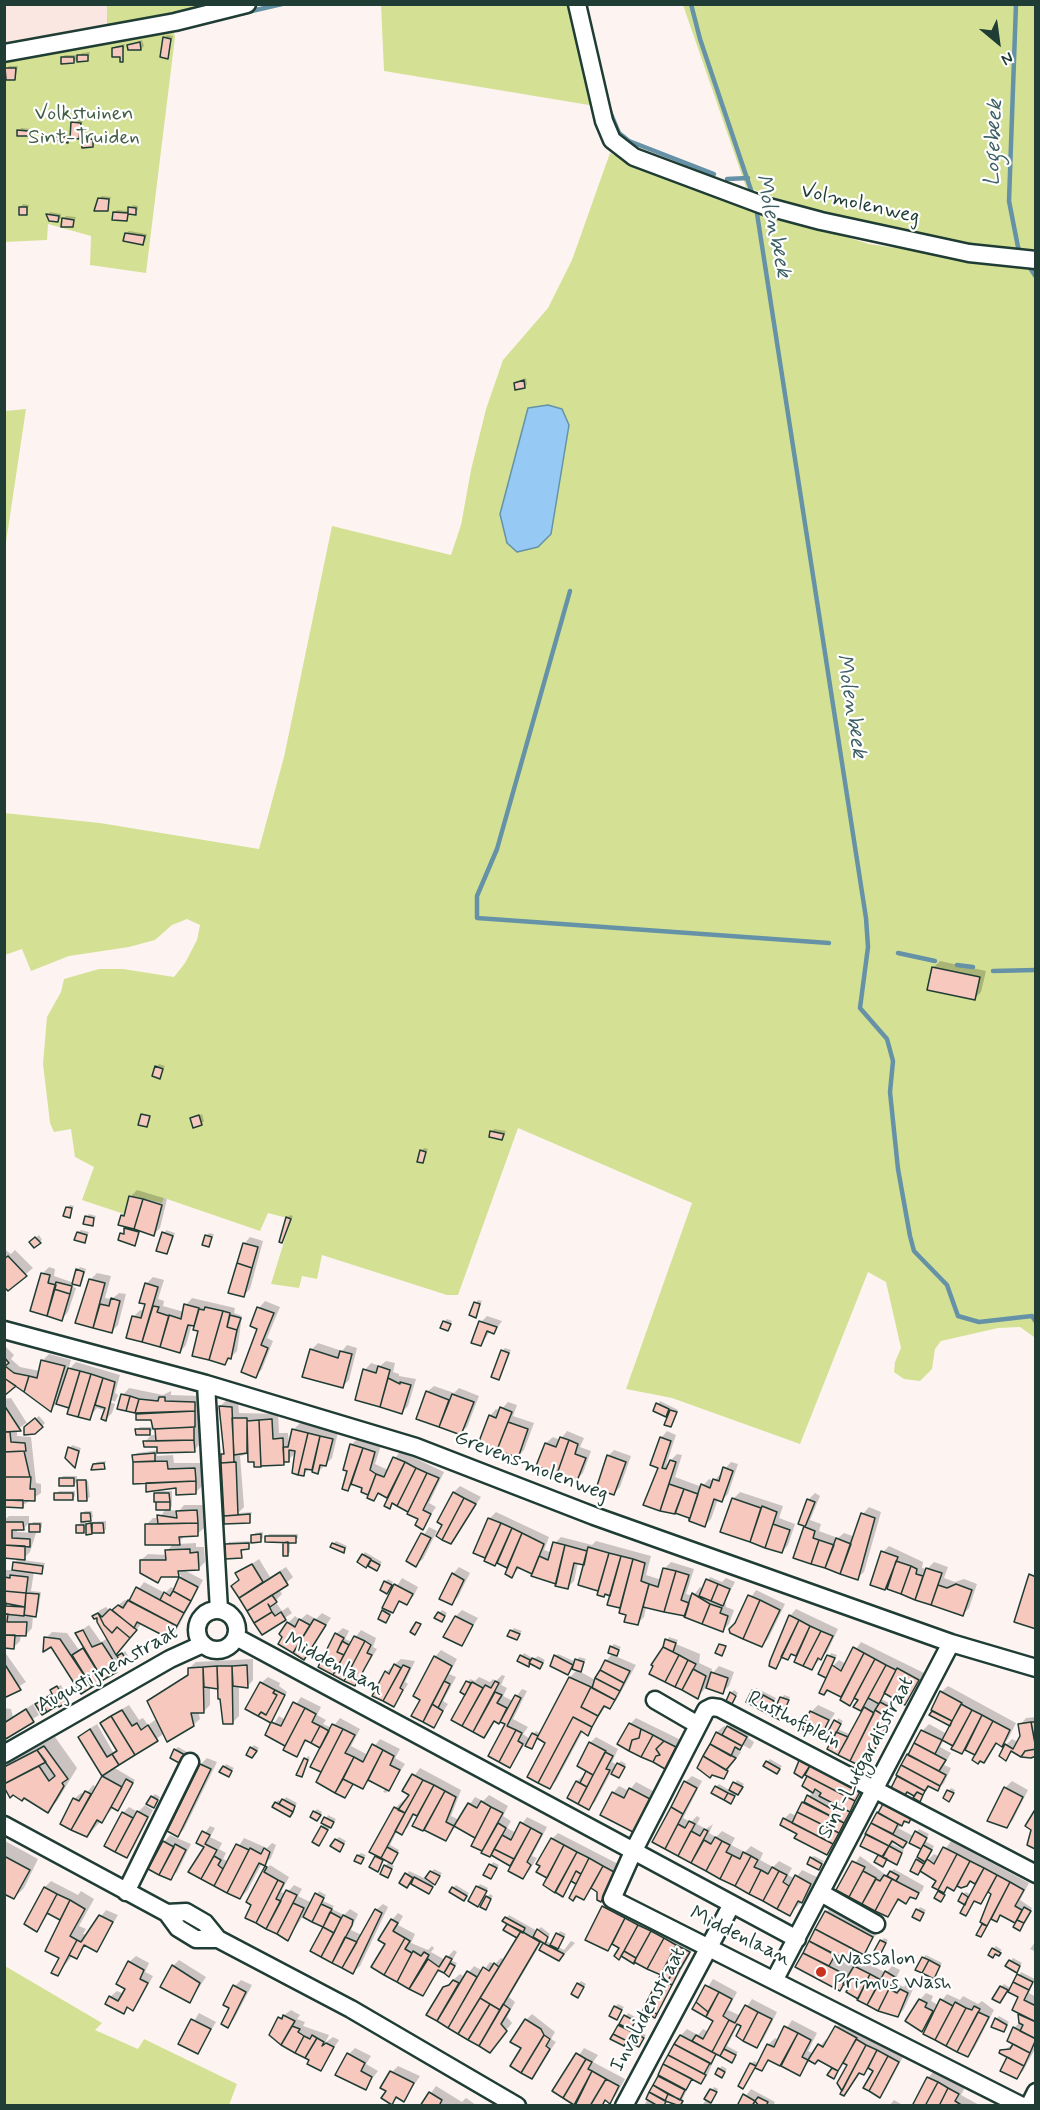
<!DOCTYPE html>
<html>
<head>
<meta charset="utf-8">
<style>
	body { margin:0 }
	#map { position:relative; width:1040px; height:2110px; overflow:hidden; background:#fdf4f2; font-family:Mynerve,sans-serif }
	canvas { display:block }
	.frame { position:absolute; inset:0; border:6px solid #1f3d34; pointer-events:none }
	.north { position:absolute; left:968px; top:12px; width:60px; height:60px; -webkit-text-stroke:4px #fff; paint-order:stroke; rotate:151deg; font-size:16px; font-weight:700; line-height:24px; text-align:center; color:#1f3d34 }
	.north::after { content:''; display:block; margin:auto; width:21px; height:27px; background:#1f3d34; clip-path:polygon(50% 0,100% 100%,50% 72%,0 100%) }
</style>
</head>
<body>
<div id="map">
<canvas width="1040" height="2110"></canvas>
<div class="frame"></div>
<div class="north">N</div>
</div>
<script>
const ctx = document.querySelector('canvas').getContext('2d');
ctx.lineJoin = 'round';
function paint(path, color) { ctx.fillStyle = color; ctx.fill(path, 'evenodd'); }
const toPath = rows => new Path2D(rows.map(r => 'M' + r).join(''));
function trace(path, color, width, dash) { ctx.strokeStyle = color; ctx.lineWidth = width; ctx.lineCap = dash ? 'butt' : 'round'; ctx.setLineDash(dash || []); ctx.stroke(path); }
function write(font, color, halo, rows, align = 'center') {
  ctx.font = font + ' Mynerve,sans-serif'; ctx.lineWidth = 4.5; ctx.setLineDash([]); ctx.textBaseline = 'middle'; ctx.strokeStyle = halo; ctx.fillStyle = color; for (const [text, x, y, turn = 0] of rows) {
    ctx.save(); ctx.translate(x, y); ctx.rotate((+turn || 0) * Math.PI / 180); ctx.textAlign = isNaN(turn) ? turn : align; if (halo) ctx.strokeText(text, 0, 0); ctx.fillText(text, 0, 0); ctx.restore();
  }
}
paint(toPath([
	[5,5,107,5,107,29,5,47]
]), '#fbe7e2');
paint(toPath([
	[107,5,223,5,107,29],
	[381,5,570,5,595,106,384,71],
	[683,5,1035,5,1035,256,916,239,808,209,746,187],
	[173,29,175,37,146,273,90,265,91,236,48,224,47,240,5,242,5,58],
	[610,153,643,169,731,201,869,244,1035,269,1035,1343,1034,1337,1020,1327,998,1328,941,1341,935,1349,932,1369,920,1381,904,1379,894,1372,895,1362,901,1348,886,1282,868,1272,800,1444,672,1398,626,1389,692,1203,518,1128,458,1295,447,1295,322,1255,317,1279,302,1276,299,1288,271,1284,291,1219,268,1213,260,1231,164,1198,162,1203,129,1195,124,1214,82,1200,94,1167,75,1157,71,1129,54,1132,50,1123,43,1064,47,1017,61,992,64,979,99,969,123,969,174,977,185,963,197,940,200,925,187,919,172,925,155,940,129,947,69,956,31,971,22,949,5,955,4,813,100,823,259,849,284,757,332,526,451,555,461,525,471,470,486,409,503,360,548,308,572,260],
	[26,409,5,549,5,411],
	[5,1966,102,2023,95,2030,138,2049,144,2039,237,2084,229,2105,5,2105]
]), '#d4e194');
const water = toPath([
	[548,405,562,409,569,425,551,534,538,547,517,552,507,543,500,514,528,408,548,405]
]);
paint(water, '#96caf4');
trace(water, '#6692a7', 1.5);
paint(toPath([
	[167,35,173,36,167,57,164,38],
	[142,40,144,46,141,49,129,45],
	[125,44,122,56,113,49,116,46],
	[90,52,88,60,79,57,74,62,62,57,65,55,76,55,76,58,82,53],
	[4,65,6,69,9,66,18,66,15,79,6,70,4,72],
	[75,120,83,120,78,137,70,137,67,141,57,137,60,135,71,135],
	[21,128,31,129,30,132,28,135,19,131],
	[95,137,93,146,83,141,86,138],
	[102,196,111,197,107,209,99,199],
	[23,204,29,205,26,214,21,207],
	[133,205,138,206,138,210,130,213,127,219,114,213,117,210,129,211],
	[50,212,61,214,61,218,58,221,48,215],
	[66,216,76,217,72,226,64,218],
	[129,231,147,234,145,241,142,244,126,234],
	[526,378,527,384,525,387,515,383],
	[940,961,986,971,981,992,975,998,933,968],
	[159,1064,165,1066,159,1077,157,1067],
	[202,1114,204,1121,201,1124,192,1119],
	[494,1129,506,1131,504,1136,502,1138,492,1131],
	[424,1148,428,1149,422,1162,421,1151],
	[137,1190,167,1199,160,1228,154,1234,140,1230,134,1245,120,1239,128,1226,122,1216,127,1211,131,1196],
	[70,1205,74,1206,69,1217,67,1207],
	[89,1214,96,1216,92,1225,86,1217],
	[290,1215,293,1216,282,1242,287,1218],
	[81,1230,89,1232,85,1241,78,1232],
	[166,1230,175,1233,167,1253,158,1250],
	[209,1233,214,1234,209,1245,206,1236],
	[39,1235,42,1240,35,1246,31,1242],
	[250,1237,263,1241,250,1289,243,1296,244,1244],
	[4,1249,11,1254,15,1250,33,1268,8,1289,4,1285],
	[49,1267,55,1269,54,1276,74,1283,77,1270,80,1267,86,1269,82,1282,79,1284,74,1283,73,1287,76,1288,68,1312,62,1319,42,1274],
	[97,1273,111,1276,105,1298,112,1299,119,1293,126,1294,118,1325,111,1332,77,1322,91,1279],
	[153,1277,164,1280,158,1299,164,1301,163,1306,184,1312,186,1305,192,1298,235,1308,234,1313,242,1316,237,1351,225,1363,196,1325,192,1324,186,1345,180,1352,128,1337,134,1316,140,1310,144,1311,146,1284],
	[478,1300,482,1301,475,1316,476,1303],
	[265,1301,280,1307,267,1338,273,1341,262,1369,256,1376,259,1308],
	[487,1316,502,1321,494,1332,490,1331,481,1345,481,1322],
	[447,1319,452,1321,448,1329,444,1322],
	[318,1343,342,1351,347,1345,357,1348,349,1380,342,1387,311,1350],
	[4,1345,14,1355,11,1359,20,1367,40,1371,42,1361,49,1354,71,1360,68,1370,76,1362,120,1375,115,1393,118,1395,115,1402,110,1399,110,1402,115,1404,112,1413,106,1419,107,1406,103,1410,97,1408,89,1418,70,1407,57,1403,51,1410,16,1384,4,1394],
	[505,1348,511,1350,499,1378,502,1351],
	[386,1361,395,1363,393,1372,399,1374,399,1376,416,1379,408,1406,402,1412,357,1399,365,1370,371,1363,380,1366],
	[434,1386,454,1393,459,1388,479,1396,467,1427,460,1433,418,1418,427,1392],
	[129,1388,163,1395,171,1391,171,1395,200,1396,200,1444,194,1450,157,1452,157,1456,173,1455,174,1463,201,1463,202,1486,196,1492,178,1486,135,1482,134,1455,137,1453,159,1450,158,1445,145,1442,151,1435,156,1435,153,1418,137,1419,137,1412,123,1395],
	[11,1398,28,1425,39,1416,45,1423,35,1433,25,1433,26,1423,17,1430,17,1436,31,1437,36,1483,41,1484,41,1493,22,1506,4,1506,4,1399],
	[227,1400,238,1401,239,1413,278,1414,279,1433,288,1433,289,1444,293,1430,300,1423,338,1432,332,1458,318,1472,309,1469,303,1475,296,1453,283,1464,255,1465,255,1460,249,1454,240,1456,244,1507,238,1513,252,1512,249,1522,225,1522,222,1455,225,1452,220,1406],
	[660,1401,678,1410,671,1426,669,1416,655,1411],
	[508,1402,517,1405,513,1416,534,1423,524,1450,518,1456,490,1416,496,1409,500,1411],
	[140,1427,152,1427,152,1430,149,1433,137,1430],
	[567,1431,584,1438,580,1447,591,1451,583,1473,577,1479,538,1465,546,1443,553,1437,560,1440],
	[667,1431,676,1435,666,1465,677,1454,682,1455,675,1477,702,1487,709,1479,714,1481,731,1462,738,1464,728,1494,722,1500,718,1499,711,1519,705,1525,669,1510,667,1512,645,1504,660,1467,661,1438],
	[358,1438,381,1445,375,1464,388,1470,400,1451,444,1472,429,1503,436,1507,422,1528,420,1518,410,1511,394,1502,389,1507,389,1497,380,1493,373,1499,363,1492,364,1487,354,1484,348,1489,349,1470,345,1469,352,1444],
	[72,1445,81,1448,75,1466,70,1448],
	[614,1450,631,1456,620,1487,614,1493,608,1456],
	[106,1461,104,1468,94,1465,97,1462],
	[63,1476,77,1476,77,1481,74,1484,60,1479],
	[88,1481,90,1497,87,1499,79,1482],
	[460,1486,481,1497,451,1542,444,1524,454,1492],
	[59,1491,75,1491,75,1496,72,1499,56,1494],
	[158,1491,172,1491,172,1506,169,1510,179,1511,184,1505,203,1505,204,1528,197,1534,185,1535,178,1544,196,1543,196,1547,204,1547,205,1562,198,1569,182,1569,203,1580,176,1631,170,1638,142,1623,116,1655,118,1658,125,1651,129,1657,116,1671,82,1691,46,1638,52,1632,67,1633,79,1650,84,1647,76,1634,89,1625,101,1642,108,1638,99,1615,94,1616,100,1610,106,1607,110,1611,125,1600,129,1602,144,1582,165,1593,171,1587,175,1589,181,1575,163,1576,158,1581,141,1560,148,1554,167,1555,167,1551,174,1543,146,1525,153,1518,159,1518,166,1509,155,1494],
	[740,1492,783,1506,779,1518,795,1524,788,1545,782,1552,722,1531,733,1499],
	[815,1493,820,1496,810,1520,821,1524,819,1531,838,1538,844,1533,855,1537,863,1514,869,1507,881,1512,864,1572,857,1578,795,1557,807,1526,800,1523,808,1500],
	[85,1511,92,1511,93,1517,86,1520,86,1525,90,1522,106,1521,106,1529,103,1532,88,1533,87,1527,83,1531,77,1525,83,1522,82,1514],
	[496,1512,549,1537,544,1550,552,1553,555,1543,561,1537,592,1545,596,1541,651,1556,646,1575,662,1580,665,1568,671,1562,694,1569,686,1594,693,1596,700,1587,704,1589,710,1577,722,1582,726,1578,735,1582,725,1601,726,1607,734,1610,729,1624,722,1631,685,1615,646,1607,644,1617,637,1624,621,1607,609,1604,612,1595,580,1584,585,1563,578,1562,574,1581,567,1588,520,1567,512,1576,509,1567,486,1560,487,1558,475,1552,489,1519],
	[9,1516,29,1516,29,1523,23,1529,18,1529,17,1532,36,1533,30,1552,22,1560,45,1563,42,1572,34,1571,31,1591,41,1592,38,1612,33,1615,32,1628,26,1635,21,1634,20,1641,14,1647,4,1646,4,1570,13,1570,14,1563,19,1558,4,1557,4,1520],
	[33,1522,42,1522,42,1527,39,1530,31,1525],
	[429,1527,437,1531,423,1559,416,1565,408,1561],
	[263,1532,263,1538,260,1541,251,1542,248,1548,243,1548,241,1557,226,1545,229,1542,253,1541,255,1533],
	[269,1534,298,1534,298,1538,290,1541,290,1552,287,1555,285,1541,267,1537],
	[336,1541,347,1546,346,1548,343,1551,333,1544],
	[889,1546,923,1562,922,1568,927,1569,934,1562,948,1567,944,1578,955,1582,964,1579,977,1584,969,1608,963,1614,872,1584,883,1552],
	[365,1552,382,1562,377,1569,359,1561],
	[259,1559,270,1577,286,1567,293,1577,279,1589,282,1594,275,1601,282,1611,288,1607,292,1613,263,1633,233,1586,240,1579,237,1574],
	[459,1567,470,1573,458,1597,451,1603,453,1574],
	[402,1578,418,1587,413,1597,407,1603,401,1600,386,1621,384,1611,387,1608,384,1607],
	[388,1579,393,1582,389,1589,385,1582],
	[756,1590,785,1604,768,1639,762,1645,732,1633,732,1626],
	[796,1609,838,1629,827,1652,812,1668,793,1653,787,1658,784,1656,775,1667,778,1648,775,1647,790,1616],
	[442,1610,447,1613,442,1620,436,1617],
	[462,1610,478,1618,462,1644,456,1616],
	[322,1613,331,1618,304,1658,280,1644,288,1623,295,1616,300,1620,307,1614,316,1619],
	[343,1628,349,1631,345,1639,352,1642,361,1630,376,1638,373,1647,377,1649,355,1685,320,1666,336,1634],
	[514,1628,522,1631,517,1638,511,1631],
	[669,1637,678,1640,676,1644,700,1654,699,1663,712,1669,710,1676,719,1666,734,1672,729,1686,722,1692,706,1687,698,1697,653,1664],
	[861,1642,924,1673,905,1703,886,1693,881,1699,897,1707,896,1712,871,1760,864,1766,829,1749,838,1718,843,1721,838,1729,851,1735,863,1711,856,1707,860,1700,856,1698,850,1704,828,1689,824,1694,828,1677,820,1674,831,1653,837,1655,831,1668,839,1660,846,1664],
	[870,1697,880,1703,879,1705,869,1700],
	[614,1644,621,1647,615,1656,636,1665,616,1701,610,1707,606,1705,588,1734,583,1731,556,1781,550,1787,547,1742,538,1736,531,1747,525,1744,510,1766,490,1756,507,1724,496,1720,484,1736,453,1720,467,1694,462,1691,470,1679,475,1681,479,1677,490,1682,493,1679,496,1681,502,1675,505,1676,501,1685,507,1688,503,1696,513,1701,522,1689,527,1691,513,1719,528,1727,523,1734,530,1739,536,1731,541,1734,570,1677,578,1669,556,1656,558,1654,576,1662,579,1657,586,1659,579,1671,597,1681,606,1661,613,1653,611,1647],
	[441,1650,457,1659,449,1674,456,1677,443,1701,448,1704,434,1726,422,1700,435,1657],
	[4,1651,26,1682,4,1696],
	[524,1653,534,1659,538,1656,545,1660,539,1668,519,1661],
	[253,1659,253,1680,247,1687,239,1684,239,1716,233,1722,219,1688,210,1686,210,1705,204,1711,198,1711,200,1719,193,1725,165,1733,113,1767,135,1780,121,1806,114,1807,87,1836,62,1823,74,1799,81,1793,85,1795,93,1785,97,1787,103,1776,80,1737,86,1731,97,1724,113,1752,118,1749,102,1724,108,1717,129,1705,139,1720,143,1718,148,1725,158,1718,149,1701,189,1674,189,1668,196,1662],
	[401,1659,415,1661,405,1682,408,1684,394,1705,374,1695,386,1672],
	[268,1677,280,1683,279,1686,287,1692,273,1718,261,1683],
	[61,1685,68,1699,42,1713,37,1704,53,1694,54,1688],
	[948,1686,1016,1723,1008,1739,1002,1745,997,1743,984,1761,966,1748,962,1752,944,1740,940,1747,951,1753,944,1765,951,1768,944,1783,937,1790,930,1786,919,1800,907,1791,893,1787,923,1730,929,1724,947,1734,952,1726,931,1715,941,1692],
	[756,1688,776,1698,767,1712,753,1691],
	[734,1690,738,1693,732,1702,731,1693],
	[784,1695,790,1697,780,1718,782,1698],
	[301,1697,321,1707,317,1715,326,1720,323,1724,332,1728,340,1718,360,1729,351,1746,368,1755,380,1739,400,1749,395,1758,405,1764,386,1793,383,1792,386,1788,370,1780,363,1787,353,1783,345,1797,318,1781,323,1772,312,1766,322,1747,307,1740,296,1755,287,1745,267,1734,279,1716,286,1720],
	[33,1704,39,1715,4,1737,4,1708,11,1709,13,1717],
	[818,1705,835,1713,820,1736,804,1729,812,1711],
	[1036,1717,1036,1754,1013,1751,1006,1759,1006,1745,1012,1739,1018,1742,1022,1736,1020,1725,1026,1718],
	[636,1718,681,1740,664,1767,630,1724],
	[735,1720,753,1730,748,1738,754,1742,752,1746,750,1749,743,1745,738,1750,741,1752,723,1777,699,1767,717,1732,724,1726,727,1728],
	[55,1737,77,1768,57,1801,47,1811,25,1797,13,1793,4,1784,4,1765],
	[596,1737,618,1749,612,1762,617,1765,621,1761,626,1764,619,1776,611,1772,595,1802,589,1808,569,1797,577,1781,588,1771,590,1743],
	[254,1745,259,1748,255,1754,251,1748],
	[178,1747,187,1752,183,1759,175,1750],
	[308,1756,310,1757,302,1775,298,1774],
	[804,1757,866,1783,833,1847,827,1853,784,1819,790,1813,797,1816,813,1791,810,1768,802,1776],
	[207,1758,217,1762,184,1829,178,1835,169,1831,201,1764],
	[770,1759,782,1766,777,1772,767,1762],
	[226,1764,234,1768,229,1775,224,1767],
	[420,1768,461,1790,451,1816,459,1820,475,1797,483,1801,489,1795,508,1806,503,1816,511,1821,507,1828,516,1833,527,1817,547,1827,532,1856,537,1858,529,1871,523,1878,512,1866,473,1845,477,1837,456,1826,446,1839,414,1825,419,1815,415,1813,408,1827,402,1833,397,1831,390,1845,399,1850,394,1859,385,1858,378,1870,376,1857,395,1808,411,1794,404,1790],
	[692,1776,702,1781,683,1818,691,1822,697,1816,700,1818,697,1824,706,1829,713,1824,709,1833,716,1837,722,1831,735,1838,731,1845,745,1852,751,1846,763,1853,760,1860,773,1867,779,1861,792,1868,788,1875,795,1879,802,1870,817,1877,808,1895,790,1914,654,1842,685,1782],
	[737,1780,744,1784,733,1799,716,1787,719,1784,731,1791],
	[1012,1781,1028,1790,1013,1820,1007,1826,989,1820,1005,1788],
	[636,1782,655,1792,639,1824,632,1830,613,1793,619,1786,629,1791],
	[951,1788,955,1790,949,1800,949,1791],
	[155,1794,160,1797,154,1806,152,1797],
	[286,1797,297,1803,290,1815,276,1803,278,1800,282,1802],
	[885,1802,915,1815,898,1828,913,1836,903,1846,894,1841,892,1844,904,1850,899,1860,887,1858,876,1862,880,1854,862,1845],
	[145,1805,153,1810,133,1849,126,1856,106,1845,123,1813,129,1807,138,1812],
	[317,1809,322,1812,320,1817,314,1812],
	[328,1815,336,1819,319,1844,322,1827],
	[210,1826,215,1828,210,1837,222,1843,219,1849,226,1853,223,1859,229,1862,244,1838,267,1848,272,1843,276,1845,271,1858,264,1864,262,1863,247,1891,240,1898,190,1871,206,1846,198,1843],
	[919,1829,929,1834,925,1841,934,1846,926,1862,934,1854,940,1857,951,1841,1029,1883,1020,1900,1032,1908,1022,1926,1020,1929,1017,1923,1002,1915,996,1920,992,1918,983,1933,978,1935,993,1893,990,1891,981,1902,976,1900,966,1914,967,1904,963,1894,966,1892,971,1895,977,1884,971,1880,954,1889,949,1886,944,1891,946,1892,943,1897,939,1892,941,1890,938,1880,921,1870,918,1874,917,1860,923,1848,917,1832],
	[558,1833,622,1866,601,1900,599,1891,593,1887,584,1898,581,1877,576,1882,573,1880,562,1895,549,1878,552,1839],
	[170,1835,191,1844,177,1872,170,1878,164,1842],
	[339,1837,346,1841,342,1847,336,1840],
	[5,1841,38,1859,24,1888,14,1898,4,1893],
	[361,1853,366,1855,361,1863,358,1855],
	[814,1856,824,1861,819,1868,811,1858],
	[860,1856,886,1875,894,1869,924,1886,922,1891,906,1902,900,1899,888,1916,838,1889],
	[493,1862,499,1865,491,1878,485,1874],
	[388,1863,394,1866,388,1876,385,1866],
	[270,1865,289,1877,281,1892,286,1894,294,1885,302,1889,298,1896,312,1903,319,1891,326,1895,323,1901,334,1906,332,1909,344,1915,350,1909,358,1914,351,1930,362,1935,376,1910,383,1904,388,1907,360,1966,353,1972,325,1927,303,1916,288,1939,247,1917,263,1872],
	[434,1869,442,1873,429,1892,411,1882,407,1886,401,1883,409,1871,426,1879],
	[51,1881,78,1895,81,1891,94,1899,79,1926,86,1929,83,1934,87,1935,106,1910,118,1915,97,1950,86,1945,77,1957,73,1955,57,1975,64,1914,60,1918,49,1913,37,1930,26,1924,45,1887],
	[480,1884,488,1888,478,1905,477,1887],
	[456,1885,469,1893,464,1899,453,1888],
	[490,1894,493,1896,485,1908,487,1897],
	[610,1901,695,1945,657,2014,663,1975,622,1955,619,1958,621,1947,614,1943,607,1950,604,1907],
	[832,1906,879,1930,864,1953,856,1949,846,1960,856,1966,862,1960,886,1973,892,1966,900,1970,894,1982,904,1987,907,1983,914,1987,904,2009,898,2015,892,2013,889,2015,858,1998,851,1987,845,1984,840,1989,797,1967,826,1912],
	[920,1907,926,1910,920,1919,914,1916],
	[398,1913,403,1916,398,1925,415,1934,411,1943,428,1950,432,1946,434,1948,431,1952,445,1960,454,1950,457,1952,452,1961,457,1963,452,1972,449,1975,440,1970,422,1994,373,1967,387,1943,392,1920],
	[509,1915,537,1931,541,1927,550,1934,546,1941,552,1944,560,1931,566,1934,558,1947,564,1950,571,1941,575,1943,562,1957,542,1941,509,1997,515,2002,507,2017,512,2023,490,2051,428,2014,444,1988,460,1974,465,1977,474,1966,483,1971,490,1962,495,1964,501,1958,505,1960,522,1932,505,1930,509,1924,504,1920],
	[884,1938,888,1940,880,1953,881,1941],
	[1036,1941,1036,1952,1030,1949],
	[996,1946,1002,1950,993,1956,993,1949],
	[926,1955,942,1963,936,1974,923,1958],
	[136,1956,149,1963,145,1972,153,1976,139,2002,133,2009,129,2007,124,2012,110,1997,117,1991,124,1994,127,1989,129,1962],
	[1013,1958,1022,1963,1016,1971,1007,1966],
	[179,1960,206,1977,190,2001,173,1966],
	[1021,1972,1035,1979,1029,1993,1036,1997,1036,2047,1023,2071,1017,2077,1009,2057,1001,2053,1014,2043,1014,2028,1020,2022,1020,1997,1008,1990,1000,2002,1001,1987,1004,1984,1012,1989],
	[713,1979,737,1992,728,2010,741,2016,752,1999,777,2012,763,2040,756,2046,739,2023,727,2046,738,2052,732,2061,717,2053,707,2076,701,2082,693,2078,679,2106,667,2100,664,2106,644,2106,681,2035,687,2029,698,2035,703,2029,709,2032,715,2020,694,2009],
	[241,1980,252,1985,234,2019,227,2026,235,1986],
	[581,1981,586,1984,578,1996,578,1984],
	[926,1993,933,1996,931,2001,938,2005,947,1994,960,2000,963,1996,978,2004,982,2001,994,2010,974,2049,968,2055,932,2020,922,2030,920,2000],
	[618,2004,624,2007,617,2018,615,2007],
	[291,2010,300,2015,297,2019,305,2022,303,2026,329,2035,325,2043,333,2037,339,2040,320,2069,311,2060,276,2041,280,2018],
	[199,2013,216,2022,198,2052,180,2043],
	[628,2013,637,2018,631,2028,646,2035,639,2045,627,2039,626,2042,612,2039],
	[532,2014,555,2032,551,2039,556,2042,532,2077,526,2020],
	[999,2016,1009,2022,1004,2030,996,2019],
	[792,2020,817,2033,808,2051,814,2054,826,2039,828,2041,842,2020,904,2055,886,2089,880,2096,875,2070,870,2067,863,2073,860,2072,843,2094,841,2084,849,2065,845,2062,836,2074,834,2067,819,2059,810,2060,800,2074,770,2059,762,2069,755,2066,743,2087,751,2064,754,2061,759,2064,768,2045,775,2038,779,2040],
	[355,2048,371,2056,366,2064,378,2071,365,2088,349,2054],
	[584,2048,598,2055,593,2062,625,2079,616,2095,610,2102,606,2100,603,2106,577,2106,554,2091],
	[398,2066,420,2076,404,2100,399,2096,392,2103,388,2090,392,2072],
	[722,2066,727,2069,724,2073,719,2069],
	[934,2071,965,2087,961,2095,981,2106,913,2106,928,2078],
	[436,2086,462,2102,466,2098,476,2105,422,2106],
	[714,2087,718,2089,710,2106,702,2106],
	[751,2089,775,2102,773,2106,761,2106,757,2100,754,2106,738,2106],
	[894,2100,901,2104,900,2106,889,2106]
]), '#0003');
trace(toPath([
	[691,4,700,39,753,196],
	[1016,4,1009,201,1018,247,1022,255],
	[243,13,282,4],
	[609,109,619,133,629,141,714,174],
	[727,179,748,178],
	[756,207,866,918,868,947,860,1008,887,1039,893,1061,890,1092,898,1169,910,1236,914,1251,947,1285,958,1316,979,1322,1032,1316,1036,1322],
	[1028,265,1036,277],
	[570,591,497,849,477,896,477,918,829,943],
	[898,953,935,961],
	[957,965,973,967],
	[993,971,1036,970]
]), '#6692a7', 4.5);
const building = toPath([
	[163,37,171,39,168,59,160,57,163,37],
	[140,42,141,50,128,50,127,45,140,42],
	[123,46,123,62,120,62,120,57,112,57,112,48,123,46],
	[77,55,88,55,88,61,77,62,77,55],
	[61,57,74,57,74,63,61,64,61,57],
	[5,68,16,68,15,80,6,80,5,68],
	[71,122,81,123,79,139,70,138,71,122],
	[17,130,28,131,28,136,17,136,17,130],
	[55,137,68,137,68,143,55,140,55,137],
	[93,139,93,147,82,148,81,140,93,139],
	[98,198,109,199,108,211,94,211,98,198],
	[19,207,27,207,27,215,19,215,19,207],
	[128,207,136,208,136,215,128,214,127,221,112,220,113,212,128,213,128,207],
	[46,214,59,216,58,222,49,221,46,214],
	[62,218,74,220,73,227,61,227,62,218],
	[125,233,145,236,143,245,123,241,125,233],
	[524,380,525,388,515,390,514,383,524,380],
	[932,967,980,977,975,1000,927,990,932,967],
	[155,1066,163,1069,160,1079,152,1076,155,1066],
	[141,1114,150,1116,147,1127,138,1125,141,1114],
	[199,1115,202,1125,193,1128,190,1118,199,1115],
	[490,1131,504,1134,502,1140,489,1137,490,1131],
	[420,1150,426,1152,423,1163,417,1162,420,1150],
	[129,1196,143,1199,134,1229,118,1225,121,1215,124,1216,129,1196],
	[143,1199,162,1205,154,1236,134,1229,143,1199],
	[66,1207,72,1208,70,1218,63,1216,66,1207],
	[85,1216,94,1218,93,1226,83,1224,85,1216],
	[286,1217,291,1219,282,1243,279,1242,286,1217],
	[124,1228,139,1232,135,1246,118,1240,120,1233,124,1234,124,1228],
	[77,1232,87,1235,85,1243,74,1240,77,1232],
	[162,1232,173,1236,167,1254,156,1251,162,1232],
	[205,1235,212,1237,209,1247,202,1245,205,1235],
	[35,1237,41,1243,34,1248,29,1242,35,1237],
	[243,1243,258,1247,252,1268,237,1263,243,1243],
	[8,1256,27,1276,8,1291,4,1287,4,1259,8,1256],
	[237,1263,252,1268,244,1297,228,1293,237,1263],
	[76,1269,84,1272,80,1286,72,1284,76,1269],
	[41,1273,50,1275,48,1283,56,1285,47,1316,30,1311,41,1273],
	[89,1279,105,1283,93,1328,75,1323,89,1279],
	[56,1282,72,1286,70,1294,54,1289,56,1282],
	[145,1283,158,1287,142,1342,126,1338,132,1316,141,1318,145,1304,139,1303,145,1283],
	[54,1289,70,1294,62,1321,47,1316,54,1289],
	[111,1298,120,1301,112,1333,93,1328,100,1304,109,1306,111,1298],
	[474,1302,480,1304,476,1318,469,1315,474,1302],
	[184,1304,199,1308,194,1326,188,1325,180,1353,160,1347,169,1315,181,1319,184,1304],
	[153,1306,159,1307,157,1312,169,1316,160,1347,142,1342,153,1306],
	[205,1307,223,1311,209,1360,192,1356,198,1331,193,1330,199,1309,204,1310,205,1307],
	[257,1307,274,1313,261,1345,268,1348,256,1378,241,1372,257,1329,250,1326,257,1307],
	[223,1311,230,1313,227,1327,237,1330,231,1359,228,1358,225,1365,209,1360,223,1311],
	[230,1315,241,1318,237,1330,227,1327,230,1315],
	[443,1321,451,1324,448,1331,440,1328,443,1321],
	[479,1321,497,1327,494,1334,487,1331,481,1346,471,1343,479,1321],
	[310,1349,338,1358,340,1351,352,1354,343,1388,302,1377,310,1349],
	[501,1350,509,1353,499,1380,491,1377,501,1350],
	[4,1357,9,1363,5,1366,14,1373,29,1376,24,1392,4,1378,4,1357],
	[41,1360,65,1366,51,1412,24,1392,29,1376,37,1378,41,1360],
	[378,1366,390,1370,380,1407,355,1400,363,1369,376,1373,378,1366],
	[68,1368,80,1371,69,1408,56,1404,68,1368],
	[80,1371,91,1374,78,1417,67,1414,80,1371],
	[91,1374,103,1378,90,1420,78,1417,91,1374],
	[4,1378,16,1386,4,1396,4,1378],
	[103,1378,115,1382,106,1421,101,1419,105,1408,95,1405,103,1378],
	[388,1378,400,1384,400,1382,411,1385,402,1414,380,1407,388,1378],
	[426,1391,449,1400,439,1427,416,1419,426,1391],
	[121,1394,130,1396,126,1411,117,1409,121,1394],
	[452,1394,474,1402,461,1435,439,1427,452,1394],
	[130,1396,139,1399,135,1413,126,1411,130,1396],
	[159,1397,165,1397,165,1401,195,1402,195,1411,135,1413,139,1399,158,1401,159,1397],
	[656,1403,669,1409,666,1417,653,1411,656,1403],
	[4,1405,21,1431,4,1432,4,1405],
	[219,1406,232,1407,234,1462,221,1463,221,1454,224,1454,219,1406],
	[500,1407,512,1412,497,1450,478,1444,489,1415,496,1418,500,1407],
	[670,1410,677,1412,671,1427,664,1425,670,1410],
	[195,1411,195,1427,153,1429,151,1420,136,1420,136,1414,195,1411],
	[35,1418,43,1427,35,1434,24,1435,24,1427,35,1418],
	[232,1418,247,1418,247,1453,234,1455,232,1418],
	[272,1419,273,1439,283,1438,284,1465,261,1466,259,1420,272,1419],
	[259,1420,261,1467,254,1467,254,1462,248,1462,247,1421,259,1420],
	[508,1422,528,1429,518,1458,497,1450,508,1422],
	[194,1427,194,1440,156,1441,155,1429,194,1427],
	[135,1429,150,1429,150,1435,136,1435,135,1429],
	[292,1429,308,1433,298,1475,292,1473,295,1451,289,1450,289,1462,284,1462,283,1447,288,1447,292,1429],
	[4,1432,10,1432,11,1442,25,1443,26,1451,4,1452,4,1432],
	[308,1433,320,1436,312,1470,305,1469,304,1476,298,1475,308,1433],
	[320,1436,333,1439,326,1466,320,1465,318,1474,312,1472,320,1436],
	[560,1437,569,1440,557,1474,536,1466,545,1443,556,1447,560,1437],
	[660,1437,671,1441,662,1468,666,1469,670,1460,676,1462,660,1511,643,1505,658,1468,650,1465,660,1437],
	[194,1440,195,1452,157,1453,157,1447,144,1447,143,1441,194,1440],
	[569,1440,578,1444,575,1454,586,1458,577,1481,557,1474,569,1440],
	[350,1444,363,1448,348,1491,342,1489,347,1471,343,1470,350,1444],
	[68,1447,79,1451,75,1468,65,1458,68,1447],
	[363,1448,375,1452,370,1470,376,1474,368,1495,361,1492,362,1488,351,1484,363,1448],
	[24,1451,30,1477,5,1477,4,1452,24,1451],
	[155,1453,155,1461,133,1462,132,1455,155,1453],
	[607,1455,626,1462,614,1495,596,1489,607,1455],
	[393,1457,405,1462,387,1498,378,1493,374,1501,367,1498,376,1474,384,1477,393,1457],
	[167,1461,168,1469,195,1468,196,1481,133,1484,133,1462,167,1461],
	[236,1462,238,1515,224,1516,221,1463,236,1462],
	[405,1462,416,1468,397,1506,392,1503,390,1509,384,1506,405,1462],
	[104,1463,105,1469,91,1470,93,1464,104,1463],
	[723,1467,733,1471,722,1502,714,1499,705,1527,689,1521,701,1484,710,1488,713,1479,719,1481,723,1467],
	[416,1468,427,1473,408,1512,397,1506,416,1468],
	[427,1473,439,1478,423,1510,431,1514,423,1530,415,1525,418,1519,407,1514,427,1473],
	[5,1477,31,1477,30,1489,35,1489,35,1501,4,1500,5,1477],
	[59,1478,74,1478,74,1486,59,1486,59,1478],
	[77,1480,86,1480,87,1501,78,1501,77,1480],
	[196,1481,196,1494,176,1495,176,1488,146,1492,146,1483,196,1481],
	[669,1484,684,1489,675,1514,660,1511,669,1484],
	[684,1489,698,1494,689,1521,689,1518,675,1513,684,1489],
	[453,1492,464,1498,442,1540,436,1536,442,1525,437,1522,453,1492],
	[54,1493,73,1493,73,1500,54,1500,54,1493],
	[154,1493,169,1493,170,1502,154,1502,154,1493],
	[464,1498,476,1504,451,1544,442,1540,464,1498],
	[732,1498,761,1508,750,1542,720,1532,732,1498],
	[807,1499,815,1502,805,1527,815,1531,813,1538,819,1540,811,1564,793,1558,804,1526,798,1524,807,1499],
	[4,1500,23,1500,23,1508,4,1507,4,1500],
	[156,1502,170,1502,170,1510,156,1510,156,1502],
	[762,1506,777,1512,765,1548,750,1542,762,1506],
	[197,1510,198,1523,158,1524,157,1515,177,1518,176,1511,197,1510],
	[81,1513,90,1513,91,1521,81,1522,81,1513],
	[861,1513,875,1518,858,1580,840,1574,861,1513],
	[250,1514,250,1523,224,1524,224,1516,250,1514],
	[488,1518,501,1523,485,1558,473,1553,488,1518],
	[4,1522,23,1522,24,1530,12,1530,12,1538,30,1539,30,1547,4,1545,4,1522],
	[91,1523,92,1534,86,1535,86,1524,91,1523],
	[92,1523,103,1523,104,1533,92,1533,92,1523],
	[198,1523,198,1536,179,1537,180,1545,145,1545,145,1524,198,1523],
	[501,1523,512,1528,495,1566,484,1561,501,1523],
	[29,1524,40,1524,40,1532,29,1532,29,1524],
	[773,1524,790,1530,782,1553,765,1548,773,1524],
	[76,1525,84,1525,84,1533,76,1533,76,1525],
	[512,1528,522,1533,507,1568,497,1563,512,1528],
	[421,1533,431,1538,416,1567,406,1561,421,1533],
	[522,1533,544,1544,532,1574,517,1567,512,1578,505,1574,522,1533],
	[261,1534,261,1542,251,1543,251,1535,261,1534],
	[265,1536,296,1536,296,1543,265,1542,265,1536],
	[836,1538,851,1544,840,1574,825,1568,836,1538],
	[819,1540,834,1545,825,1568,811,1564,819,1540],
	[288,1542,288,1556,283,1556,283,1543,288,1542],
	[553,1542,565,1545,556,1584,531,1576,539,1556,548,1560,553,1542],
	[249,1543,249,1549,241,1550,242,1558,225,1559,225,1544,249,1543],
	[332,1543,345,1548,344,1553,330,1547,332,1543],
	[4,1545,25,1546,25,1560,4,1558,4,1545],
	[565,1545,587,1551,584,1565,574,1563,568,1589,555,1586,565,1545],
	[588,1547,609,1553,598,1591,578,1585,588,1547],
	[190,1549,190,1553,198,1552,199,1570,178,1571,179,1577,161,1577,158,1583,140,1573,140,1560,166,1560,165,1550,190,1549],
	[881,1551,898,1557,885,1590,870,1585,881,1551],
	[609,1553,621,1556,610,1596,605,1594,604,1597,597,1595,609,1553],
	[362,1554,371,1559,366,1568,357,1562,362,1554],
	[621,1556,633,1559,620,1608,607,1605,621,1556],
	[633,1559,645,1563,641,1581,649,1584,638,1625,624,1622,626,1615,619,1613,633,1559],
	[371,1560,380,1565,377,1571,368,1566,371,1560],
	[896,1561,911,1566,901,1594,887,1589,896,1561],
	[13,1562,43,1566,42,1574,12,1570,13,1562],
	[252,1564,263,1582,239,1598,231,1586,239,1580,235,1573,252,1564],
	[911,1566,917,1569,916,1574,923,1576,915,1600,901,1594,911,1566],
	[663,1568,676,1571,664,1612,643,1607,649,1584,658,1587,663,1568],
	[926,1568,942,1573,931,1605,915,1600,926,1568],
	[676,1571,689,1575,681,1600,689,1603,685,1616,664,1612,676,1571],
	[280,1572,288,1585,247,1611,239,1598,280,1572],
	[452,1573,464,1580,452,1605,439,1599,452,1573],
	[1029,1574,1036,1577,1036,1629,1014,1622,1029,1574],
	[10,1575,28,1577,26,1593,4,1591,4,1577,10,1578,10,1575],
	[179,1577,198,1587,191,1601,173,1591,179,1577],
	[706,1579,718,1584,711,1601,699,1596,706,1579],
	[384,1581,392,1585,387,1594,380,1590,384,1581],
	[394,1584,413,1594,407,1605,399,1601,393,1613,382,1608,394,1584],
	[718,1584,730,1589,723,1606,711,1601,718,1584],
	[956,1584,972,1590,963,1616,931,1605,938,1585,947,1588,956,1584],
	[136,1587,184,1613,177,1626,129,1601,136,1587],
	[4,1591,26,1593,25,1607,6,1606,4,1591],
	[173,1591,191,1601,184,1613,160,1600,164,1592,170,1596,173,1591],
	[26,1593,39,1594,36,1617,24,1615,26,1593],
	[692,1593,710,1604,702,1624,684,1617,692,1593],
	[272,1595,277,1602,270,1607,268,1604,272,1612,254,1623,247,1611,272,1595],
	[748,1595,760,1600,743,1639,730,1633,729,1629,735,1623,748,1595],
	[128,1600,177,1626,170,1639,137,1622,134,1628,112,1610,118,1605,123,1608,128,1600],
	[760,1600,780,1610,762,1647,743,1639,760,1600],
	[4,1603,25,1607,24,1616,4,1614,4,1603],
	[710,1604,722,1608,720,1613,728,1616,723,1632,702,1624,710,1604],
	[110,1609,137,1630,130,1638,117,1627,112,1633,104,1625,98,1613,102,1617,110,1609],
	[382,1610,390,1615,386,1623,378,1619,382,1610],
	[272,1612,275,1616,281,1612,286,1620,262,1635,254,1623,272,1612],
	[438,1612,445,1616,442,1622,434,1618,438,1612],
	[98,1613,104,1625,112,1633,117,1627,130,1638,116,1655,97,1622,97,1618,94,1619,92,1616,98,1613],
	[4,1614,8,1614,7,1622,27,1622,26,1636,4,1635,4,1614],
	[789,1615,799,1620,776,1669,769,1666,770,1661,789,1615],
	[455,1616,473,1625,462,1646,443,1637,455,1616],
	[299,1619,310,1625,293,1653,278,1644,282,1637,279,1634,287,1622,295,1627,299,1619],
	[314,1619,326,1625,304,1660,293,1653,314,1619],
	[799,1620,810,1626,796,1656,791,1654,788,1660,781,1657,799,1620],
	[416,1622,421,1624,415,1635,410,1632,416,1622],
	[810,1626,821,1631,803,1666,794,1662,810,1626],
	[83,1630,92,1647,102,1643,113,1660,110,1662,117,1672,103,1680,75,1633,83,1630],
	[510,1630,520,1634,517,1640,507,1636,510,1630],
	[821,1631,833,1636,821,1660,818,1658,812,1670,803,1666,821,1631],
	[335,1633,344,1638,337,1652,344,1655,333,1675,318,1667,335,1633],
	[4,1635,15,1635,14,1649,4,1648,4,1635],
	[354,1636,365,1641,344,1681,333,1675,354,1636],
	[44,1637,60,1639,92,1687,81,1694,51,1647,43,1652,44,1637],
	[665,1639,676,1643,673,1652,663,1647,665,1639],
	[342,1641,349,1645,344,1655,337,1652,342,1641],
	[365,1641,371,1645,367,1653,372,1655,355,1686,344,1681,365,1641],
	[719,1644,726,1646,722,1656,715,1653,719,1644],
	[610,1646,619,1650,617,1656,608,1653,610,1646],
	[663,1647,679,1655,665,1682,649,1674,653,1666,651,1665,663,1647],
	[853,1647,864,1653,841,1697,827,1690,824,1695,819,1693,832,1665,841,1671,853,1647],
	[83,1648,103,1680,92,1687,72,1655,83,1648],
	[122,1653,127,1661,122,1664,117,1656,122,1653],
	[864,1653,875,1659,850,1706,840,1700,864,1653],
	[520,1655,530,1660,529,1667,517,1661,520,1655],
	[554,1655,573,1665,568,1675,550,1666,554,1655],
	[679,1655,688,1660,675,1687,665,1682,679,1655],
	[827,1655,835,1658,826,1678,818,1674,827,1655],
	[434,1656,452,1666,423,1722,411,1716,420,1700,413,1696,434,1656],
	[532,1658,543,1663,540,1669,529,1663,532,1658],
	[575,1659,584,1662,581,1672,572,1669,575,1659],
	[875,1659,886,1665,861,1711,853,1707,858,1700,854,1698,875,1659],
	[605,1660,630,1671,624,1683,600,1670,605,1660],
	[688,1660,696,1664,682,1690,675,1687,688,1660],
	[4,1663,21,1690,4,1698,4,1663],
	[394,1664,401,1668,383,1701,372,1696,385,1671,389,1674,394,1664],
	[247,1665,248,1688,233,1686,232,1666,247,1665],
	[403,1665,410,1668,400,1688,403,1690,394,1707,383,1701,403,1665],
	[886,1665,896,1670,879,1704,868,1698,886,1665],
	[217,1666,232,1666,233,1724,223,1724,220,1699,218,1699,217,1666],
	[217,1666,218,1689,204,1687,203,1667,217,1666],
	[203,1667,204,1713,191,1713,194,1726,167,1742,147,1701,188,1675,188,1668,203,1667],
	[897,1668,919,1680,905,1705,884,1693,897,1668],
	[693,1669,706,1676,698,1699,682,1690,693,1669],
	[600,1670,624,1683,620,1691,595,1678,600,1670],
	[711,1672,728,1678,723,1694,706,1688,711,1672],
	[569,1677,591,1687,581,1707,598,1716,592,1727,573,1717,538,1783,527,1777,545,1743,537,1738,569,1677],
	[595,1678,620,1691,615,1700,592,1688,595,1678],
	[444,1681,450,1684,438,1708,432,1704,444,1681],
	[466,1681,471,1683,465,1695,460,1692,466,1681],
	[495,1681,499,1683,473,1732,462,1726,485,1685,491,1688,495,1681],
	[260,1682,275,1690,273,1693,277,1695,266,1715,261,1712,258,1716,245,1709,260,1682],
	[472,1682,483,1688,462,1726,451,1720,472,1682],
	[57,1686,66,1703,59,1707,50,1690,57,1686],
	[591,1687,615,1700,610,1709,604,1706,598,1716,581,1707,591,1687],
	[275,1690,285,1695,271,1723,258,1716,261,1712,266,1715,277,1695,273,1693,275,1690],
	[752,1690,763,1695,757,1708,746,1702,752,1690],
	[940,1691,962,1703,952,1721,931,1710,940,1691],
	[495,1692,502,1695,497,1703,507,1708,499,1724,494,1721,484,1738,473,1732,495,1692],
	[730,1692,736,1696,732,1704,726,1701,730,1692],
	[52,1694,58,1705,47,1712,41,1701,52,1694],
	[515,1695,521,1698,507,1726,516,1730,499,1762,488,1756,505,1724,500,1722,515,1695],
	[763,1695,774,1701,768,1714,757,1708,763,1695],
	[780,1697,789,1700,780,1720,772,1716,780,1697],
	[41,1701,47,1712,42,1715,35,1704,41,1701],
	[293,1702,305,1708,285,1746,265,1735,271,1722,281,1726,293,1702],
	[880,1702,895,1710,890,1719,875,1710,880,1702],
	[432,1704,443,1711,434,1728,423,1722,432,1704],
	[961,1704,972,1710,953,1746,942,1740,961,1704],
	[864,1707,874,1713,850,1761,838,1755,864,1707],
	[305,1708,316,1714,312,1722,320,1726,311,1743,305,1740,297,1757,283,1750,305,1708],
	[26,1709,34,1722,4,1740,4,1723,26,1709],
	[122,1710,132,1726,137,1723,141,1730,148,1725,158,1741,135,1755,111,1716,122,1710],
	[875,1710,890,1719,865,1768,850,1761,875,1710],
	[972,1710,982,1715,962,1754,951,1749,972,1710],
	[810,1711,829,1720,820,1738,802,1729,810,1711],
	[932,1711,952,1721,950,1726,929,1715,932,1711],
	[982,1715,993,1721,975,1755,965,1750,982,1715],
	[111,1716,135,1755,119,1765,112,1754,117,1751,100,1723,111,1716],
	[573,1717,592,1727,588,1736,581,1731,550,1789,538,1783,573,1717],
	[834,1720,841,1724,830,1744,823,1741,834,1720],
	[993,1721,1010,1730,1002,1747,996,1743,984,1763,980,1761,978,1764,972,1760,993,1721],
	[1031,1722,1036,1749,1025,1751,1021,1757,1011,1751,1006,1761,999,1756,1005,1744,1013,1749,1020,1736,1018,1724,1031,1722],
	[1031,1722,1036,1722,1036,1747,1031,1722],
	[629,1723,641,1729,639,1738,632,1740,629,1751,617,1744,629,1723],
	[332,1724,343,1729,321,1772,310,1767,332,1724],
	[320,1726,329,1731,320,1748,311,1743,320,1726],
	[727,1726,747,1737,742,1746,722,1735,727,1726],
	[90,1729,107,1757,112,1754,119,1765,102,1776,78,1737,90,1729],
	[343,1729,355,1735,345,1753,354,1757,335,1793,316,1782,343,1729],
	[641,1729,653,1735,641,1757,629,1751,632,1740,639,1738,641,1729],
	[516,1730,522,1733,518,1741,523,1744,510,1768,499,1762,516,1730],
	[921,1730,942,1740,935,1754,914,1743,921,1730],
	[716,1732,742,1746,740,1750,735,1747,731,1756,710,1744,716,1732],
	[836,1732,848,1737,838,1755,827,1749,836,1732],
	[532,1733,538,1736,532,1749,525,1746,532,1733],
	[653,1735,664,1741,656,1749,660,1755,656,1756,653,1762,641,1757,653,1735],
	[664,1741,676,1747,665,1769,653,1762,656,1756,660,1755,656,1749,664,1741],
	[589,1742,606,1751,593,1775,577,1766,589,1742],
	[914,1743,946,1760,939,1771,908,1755,914,1743],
	[372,1744,383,1750,363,1789,343,1779,354,1757,363,1762,372,1744],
	[710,1744,736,1758,726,1770,703,1756,710,1744],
	[44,1746,68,1779,62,1783,64,1786,48,1813,24,1798,22,1801,13,1795,10,1798,4,1787,4,1784,39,1766,49,1781,55,1776,37,1750,44,1746],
	[250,1747,257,1751,252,1758,246,1755,250,1747],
	[174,1749,185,1755,181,1764,170,1758,174,1749],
	[1036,1749,1036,1756,1031,1758,1021,1757,1025,1751,1036,1749],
	[37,1750,46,1762,4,1784,4,1767,37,1750],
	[383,1750,394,1756,390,1765,400,1770,389,1791,368,1780,383,1750],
	[605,1752,613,1756,606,1769,610,1770,589,1810,578,1804,605,1752],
	[907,1754,946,1775,940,1786,901,1765,907,1754],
	[703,1756,728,1771,724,1779,712,1775,710,1778,697,1768,703,1756],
	[304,1758,308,1760,302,1777,296,1775,304,1758],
	[800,1758,811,1764,802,1778,794,1773,800,1758],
	[766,1761,780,1769,777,1774,763,1766,766,1761],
	[617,1763,625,1767,619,1778,611,1774,617,1763],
	[200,1764,211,1769,178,1837,167,1831,200,1764],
	[811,1764,861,1790,855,1801,805,1775,811,1764],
	[901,1765,940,1786,938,1791,928,1786,925,1791,896,1775,901,1765],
	[223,1766,232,1771,229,1777,219,1772,223,1766],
	[586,1771,593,1775,587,1787,580,1783,586,1771],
	[412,1774,423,1780,405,1813,398,1810,409,1795,402,1791,412,1774],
	[102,1776,122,1787,102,1823,97,1820,87,1837,71,1830,102,1776],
	[807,1776,855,1801,850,1812,819,1796,821,1793,815,1789,813,1793,802,1786,807,1776],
	[897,1776,925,1791,923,1795,917,1792,914,1796,907,1792,905,1795,891,1788,897,1776],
	[126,1779,133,1783,118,1811,111,1807,126,1779],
	[343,1779,353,1784,345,1798,335,1793,343,1779],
	[423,1780,434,1785,417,1816,413,1814,402,1835,395,1831,423,1780],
	[576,1781,587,1787,578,1804,567,1798,576,1781],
	[684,1781,697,1788,683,1814,671,1807,684,1781],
	[733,1782,743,1787,738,1795,729,1790,733,1782],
	[434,1785,445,1791,423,1831,412,1826,434,1785],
	[715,1786,728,1793,724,1800,711,1793,715,1786],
	[1004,1787,1023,1797,1007,1828,987,1821,1004,1787],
	[629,1788,650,1799,633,1832,600,1815,612,1792,624,1798,629,1788],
	[947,1790,954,1793,949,1802,943,1798,947,1790],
	[85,1791,91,1794,71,1830,60,1824,73,1798,79,1801,85,1791],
	[445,1791,456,1797,446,1822,454,1826,446,1841,424,1830,445,1791],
	[917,1792,923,1795,920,1802,913,1798,917,1792],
	[728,1793,735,1796,731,1804,724,1800,728,1793],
	[807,1795,830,1808,832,1803,850,1812,844,1823,804,1802,807,1795],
	[151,1796,158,1800,154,1808,146,1804,151,1796],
	[282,1799,295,1806,293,1812,279,1804,282,1799],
	[481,1801,491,1807,475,1838,454,1826,468,1803,477,1808,481,1801],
	[275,1802,293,1812,290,1817,272,1807,275,1802],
	[802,1802,844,1823,839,1833,797,1812,802,1802],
	[884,1802,912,1816,909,1823,904,1821,902,1826,878,1813,884,1802],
	[394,1807,405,1813,381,1858,369,1852,394,1807],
	[491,1807,503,1813,482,1851,471,1846,491,1807],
	[671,1807,683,1814,665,1849,652,1842,671,1807],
	[1036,1808,1036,1849,1035,1849,1027,1845,1031,1830,1025,1826,1036,1808],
	[137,1811,148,1817,127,1858,115,1852,137,1811],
	[313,1811,321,1815,317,1821,310,1817,313,1811],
	[122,1812,133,1818,115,1852,104,1846,122,1812],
	[797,1812,839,1833,833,1844,792,1823,797,1812],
	[877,1812,898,1824,893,1834,871,1823,877,1812],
	[324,1817,334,1822,331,1828,321,1823,324,1817],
	[783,1818,833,1844,827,1855,794,1838,797,1834,780,1825,783,1818],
	[689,1821,695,1824,678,1856,665,1849,678,1824,685,1828,689,1821],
	[520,1822,531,1828,514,1859,494,1849,502,1835,511,1840,520,1822],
	[498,1823,506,1828,490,1857,481,1853,498,1823],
	[871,1823,907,1842,903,1848,892,1841,889,1846,865,1834,871,1823],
	[321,1826,328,1830,319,1846,312,1842,321,1826],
	[531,1828,542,1834,527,1862,531,1865,523,1879,508,1871,531,1828],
	[704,1829,708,1831,691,1863,678,1856,691,1831,700,1836,704,1829],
	[202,1831,210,1835,205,1844,217,1850,201,1879,188,1872,204,1847,196,1843,202,1831],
	[915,1831,927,1838,921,1849,909,1843,915,1831],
	[866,1834,889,1846,883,1857,860,1846,866,1834],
	[715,1837,722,1841,706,1871,691,1863,704,1840,711,1844,715,1837],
	[551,1838,564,1845,547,1878,536,1872,540,1866,536,1864,551,1838],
	[335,1839,344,1844,340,1852,330,1846,335,1839],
	[163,1841,174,1847,159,1875,148,1869,163,1841],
	[722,1841,730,1845,726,1852,732,1855,720,1879,706,1871,722,1841],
	[175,1844,186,1850,171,1880,159,1875,175,1844],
	[236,1844,249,1850,227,1893,214,1886,236,1844],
	[564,1845,577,1852,555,1893,543,1885,564,1845],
	[923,1845,932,1850,925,1862,917,1857,923,1845],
	[889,1846,902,1853,897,1865,882,1857,889,1846],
	[387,1847,398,1853,392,1864,381,1858,387,1847],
	[943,1847,957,1854,938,1890,932,1887,936,1881,920,1871,927,1859,934,1864,943,1847],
	[250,1848,261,1854,264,1848,270,1852,265,1866,259,1863,240,1899,227,1893,250,1848],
	[494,1849,514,1859,510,1866,491,1855,494,1849],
	[577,1852,589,1858,581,1874,576,1871,563,1897,555,1892,577,1852],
	[743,1852,751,1856,735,1886,720,1879,732,1855,740,1859,743,1852],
	[957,1854,970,1861,954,1891,947,1887,944,1893,938,1890,957,1854],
	[357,1855,364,1858,361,1864,354,1861,357,1855],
	[878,1855,887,1859,883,1867,874,1862,878,1855],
	[4,1856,30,1870,14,1899,4,1894,4,1856],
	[214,1856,221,1860,218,1865,223,1869,214,1886,201,1879,214,1856],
	[375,1856,383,1860,378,1872,369,1867,375,1856],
	[751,1856,758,1860,754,1867,761,1870,749,1894,735,1886,751,1856],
	[810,1857,822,1864,819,1870,807,1864,810,1857],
	[589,1858,603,1866,584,1900,576,1896,573,1901,569,1898,589,1858],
	[916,1859,924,1864,918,1875,910,1871,916,1859],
	[852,1861,865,1867,849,1897,836,1890,852,1861],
	[970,1861,984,1868,975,1884,970,1881,967,1886,961,1888,957,1886,970,1861],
	[489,1864,497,1868,491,1879,483,1875,489,1864],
	[384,1865,392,1869,388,1878,380,1874,384,1865],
	[265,1866,267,1867,264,1872,278,1880,256,1923,245,1918,251,1905,246,1902,265,1866],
	[603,1866,616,1873,601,1902,597,1900,597,1892,591,1888,603,1866],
	[772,1867,779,1871,763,1901,749,1894,761,1870,768,1874,772,1867],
	[984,1868,997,1875,981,1904,974,1901,966,1916,960,1913,984,1868],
	[430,1871,440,1876,435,1885,425,1878,430,1871],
	[576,1871,581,1874,576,1884,571,1881,576,1871],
	[779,1871,787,1875,783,1882,789,1886,777,1909,763,1901,779,1871],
	[863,1871,876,1878,862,1904,849,1897,863,1871],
	[890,1871,899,1876,896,1881,887,1876,890,1871],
	[405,1873,413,1878,407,1888,399,1883,405,1873],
	[795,1875,811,1884,802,1903,798,1901,790,1916,777,1909,795,1875],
	[884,1875,892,1879,875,1911,862,1904,876,1879,880,1881,884,1875],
	[997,1875,1010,1882,987,1926,980,1922,991,1894,988,1892,997,1875],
	[414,1877,433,1887,429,1894,411,1884,414,1877],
	[892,1879,919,1893,916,1899,910,1897,906,1904,898,1899,888,1917,875,1911,892,1879],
	[278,1880,284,1883,276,1899,281,1901,266,1929,256,1923,278,1880],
	[1010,1882,1024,1890,1015,1906,1022,1910,1015,1923,1000,1915,997,1922,991,1919,1010,1882],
	[476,1886,487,1891,478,1907,468,1901,476,1886],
	[44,1887,57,1894,37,1932,24,1924,44,1887],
	[452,1887,467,1896,464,1901,449,1892,452,1887],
	[286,1890,297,1895,277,1934,266,1929,286,1890],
	[938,1891,945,1895,941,1902,934,1898,938,1891],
	[315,1893,324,1898,312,1922,303,1917,315,1893],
	[962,1893,968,1897,965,1905,958,1901,962,1893],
	[57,1894,70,1900,60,1920,47,1913,57,1894],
	[486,1896,491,1899,486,1910,480,1907,486,1896],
	[70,1900,85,1909,70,1936,77,1940,58,1976,51,1973,59,1958,45,1951,70,1900],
	[293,1903,304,1908,288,1941,277,1934,293,1903],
	[321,1904,332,1909,323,1927,312,1922,321,1904],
	[602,1906,625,1918,608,1951,585,1940,602,1906],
	[1024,1907,1031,1911,1024,1923,1017,1920,1024,1907],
	[375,1909,382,1913,353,1974,342,1968,375,1909],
	[916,1909,924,1913,920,1921,912,1917,916,1909],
	[825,1911,873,1937,864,1955,815,1929,825,1911],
	[330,1912,341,1918,334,1933,323,1927,330,1912],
	[99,1915,113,1922,97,1952,84,1945,77,1959,69,1955,77,1940,81,1942,99,1915],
	[343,1915,353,1920,352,1925,332,1963,321,1957,343,1915],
	[505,1917,525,1928,523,1933,502,1921,505,1917],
	[625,1918,638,1925,619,1960,614,1956,619,1948,612,1944,625,1918],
	[391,1919,398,1923,393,1931,405,1938,384,1975,371,1967,385,1944,378,1940,391,1919],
	[1017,1920,1024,1923,1020,1931,1013,1927,1017,1920],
	[507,1924,521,1931,517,1938,503,1930,507,1924],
	[982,1924,987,1926,981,1937,976,1935,982,1924],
	[638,1925,651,1931,636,1958,624,1951,638,1925],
	[323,1927,334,1933,321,1957,310,1951,323,1927],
	[537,1929,548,1937,545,1944,533,1937,537,1929],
	[815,1929,853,1949,848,1961,809,1941,815,1929],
	[521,1931,540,1942,500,2010,480,1998,521,1931],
	[651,1931,664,1938,647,1969,634,1962,651,1931],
	[556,1933,564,1937,558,1949,550,1945,556,1933],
	[345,1937,357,1942,342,1968,332,1963,345,1937],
	[405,1938,410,1941,405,1949,412,1953,397,1982,384,1975,405,1938],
	[664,1938,676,1945,661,1975,647,1969,664,1938],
	[880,1940,886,1943,880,1955,874,1951,880,1940],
	[809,1941,835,1955,829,1966,803,1953,809,1941],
	[543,1943,564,1954,559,1961,539,1950,543,1943],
	[676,1945,690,1952,680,1969,676,1967,667,1982,672,1985,657,2014,644,2007,676,1945],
	[992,1948,1001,1953,999,1956,995,1954,993,1958,988,1955,992,1948],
	[413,1951,421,1956,424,1952,429,1955,409,1989,397,1982,413,1951],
	[624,1951,636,1958,634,1964,621,1956,624,1951],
	[803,1953,848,1976,840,1991,795,1967,803,1953],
	[446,1956,452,1959,444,1973,438,1970,423,1996,409,1989,428,1959,439,1967,446,1956],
	[922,1957,929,1960,922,1973,915,1970,922,1957],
	[929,1960,940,1966,934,1979,922,1973,929,1960],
	[1009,1960,1020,1966,1017,1973,1005,1966,1009,1960],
	[128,1961,144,1970,140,1979,148,1983,133,2011,127,2007,124,2014,105,2004,109,1996,118,2001,125,1989,116,1984,128,1961],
	[450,1963,455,1966,449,1977,444,1973,450,1963],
	[494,1963,499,1967,458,2034,448,2028,483,1967,489,1971,494,1963],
	[172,1965,200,1983,190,2003,160,1987,172,1965],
	[854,1966,870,1974,858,1999,846,1992,849,1987,843,1984,854,1966],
	[676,1967,680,1969,672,1985,667,1982,676,1967],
	[467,1971,477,1977,448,2028,437,2021,467,1971],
	[885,1971,895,1977,878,2011,867,2005,885,1971],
	[870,1974,881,1980,867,2005,857,2000,870,1974],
	[1017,1974,1033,1982,1029,1990,1013,1982,1017,1974],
	[453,1980,459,1983,437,2021,426,2015,443,1987,449,1985,453,1980],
	[1013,1982,1029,1990,1024,2000,1036,2006,1036,2022,1012,2010,1018,1997,1008,1992,1013,1982],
	[577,1983,584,1987,578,1998,571,1994,577,1983],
	[233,1985,246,1992,228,2028,221,2024,229,2008,223,2005,233,1985],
	[705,1985,719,1992,708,2012,696,2002,705,1985],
	[1000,1986,1008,1990,1000,2003,992,1999,1000,1986],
	[889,1989,897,1993,900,1989,908,1993,898,2017,878,2011,889,1989],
	[719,1992,732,1999,723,2016,729,2020,712,2052,692,2041,696,2035,703,2039,713,2021,706,2017,719,1992],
	[480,1998,490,2004,468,2040,458,2034,480,1998],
	[919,1999,927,2003,925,2007,933,2011,922,2032,905,2021,919,1999],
	[940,1999,953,2006,935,2040,923,2034,940,1999],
	[696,2002,708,2012,706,2017,692,2009,696,2002],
	[955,2002,966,2008,946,2046,935,2040,955,2002],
	[490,2004,500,2010,479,2046,468,2040,490,2004],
	[503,2004,510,2009,501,2024,507,2031,490,2053,479,2046,503,2004],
	[745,2005,758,2012,743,2041,736,2036,741,2026,737,2024,720,2056,712,2052,729,2020,735,2023,745,2005],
	[614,2006,622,2010,617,2020,609,2016,614,2006],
	[974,2006,980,2009,957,2052,946,2046,966,2008,972,2010,974,2006],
	[644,2007,657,2014,655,2018,642,2012,644,2007],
	[758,2012,772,2019,757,2048,743,2041,758,2012],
	[978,2012,989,2017,968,2057,957,2052,978,2012],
	[1018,2014,1036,2022,1036,2039,1020,2031,1023,2025,1019,2023,1018,2014],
	[283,2015,295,2021,281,2045,269,2035,278,2017,282,2019,283,2015],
	[624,2015,635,2021,631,2030,619,2024,624,2015],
	[995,2018,1007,2025,1004,2032,991,2027,995,2018],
	[191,2019,211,2029,198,2054,178,2044,191,2019],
	[525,2019,541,2029,544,2035,521,2073,510,2066,521,2048,510,2042,525,2019],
	[618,2025,644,2038,639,2047,613,2034,618,2025],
	[292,2026,300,2029,298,2032,304,2036,295,2053,281,2045,292,2026],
	[784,2026,798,2033,780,2066,768,2060,762,2071,755,2068,767,2044,774,2047,784,2026],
	[835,2026,857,2038,838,2071,818,2060,815,2064,808,2060,818,2044,823,2047,835,2026],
	[1013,2027,1036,2039,1030,2053,1007,2041,1013,2027],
	[798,2033,811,2040,802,2057,808,2060,800,2076,781,2066,798,2033],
	[613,2034,627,2041,624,2046,610,2039,613,2034],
	[312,2035,317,2038,305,2058,295,2053,304,2036,310,2039,312,2035],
	[544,2035,550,2039,546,2046,550,2049,532,2079,521,2073,544,2035],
	[680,2035,716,2054,711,2064,674,2044,680,2035],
	[317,2038,324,2042,322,2046,326,2043,334,2047,321,2071,307,2064,309,2060,305,2058,317,2038],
	[856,2039,866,2045,842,2091,837,2083,847,2065,843,2063,856,2039],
	[674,2044,710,2063,704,2074,668,2055,674,2044],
	[1013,2044,1030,2053,1024,2066,999,2053,1000,2050,1010,2049,1013,2044],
	[866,2045,877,2050,864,2075,859,2073,844,2096,840,2094,866,2045],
	[724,2049,736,2055,732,2063,720,2056,724,2049],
	[877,2050,888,2056,869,2091,863,2088,873,2071,868,2068,877,2050],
	[347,2053,365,2063,361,2071,372,2077,366,2090,335,2075,347,2053],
	[576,2053,586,2059,563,2098,552,2091,576,2053],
	[668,2055,706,2075,701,2084,663,2064,668,2055],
	[888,2056,899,2062,880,2098,869,2091,888,2056],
	[1007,2057,1024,2066,1017,2079,1000,2071,1007,2057],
	[586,2059,592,2062,588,2069,592,2071,574,2105,563,2098,586,2059],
	[750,2063,756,2066,743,2089,738,2086,750,2063],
	[663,2064,692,2079,686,2090,658,2075,663,2064],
	[718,2068,725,2072,722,2078,715,2074,718,2068],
	[832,2068,838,2071,834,2079,827,2075,832,2068],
	[390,2071,414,2083,404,2102,396,2097,392,2105,381,2098,386,2091,380,2088,390,2071],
	[592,2071,606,2079,590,2106,575,2106,592,2071],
	[658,2076,685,2090,680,2100,653,2085,658,2076],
	[927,2077,938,2082,925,2106,912,2106,927,2077],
	[606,2079,619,2086,610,2104,605,2100,602,2106,590,2106,606,2079],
	[938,2082,948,2088,939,2106,925,2106,938,2082],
	[653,2085,668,2094,665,2101,649,2092,653,2085],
	[948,2088,959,2094,955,2101,963,2106,939,2106,948,2088],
	[710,2089,717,2092,711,2103,704,2099,710,2089],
	[429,2092,442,2100,439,2106,420,2106,429,2092],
	[649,2092,666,2101,664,2106,658,2106,646,2099,649,2092],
	[668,2094,683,2101,680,2106,665,2101,668,2094],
	[743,2094,755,2101,752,2106,737,2106,743,2094],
	[758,2097,768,2102,766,2106,759,2106,755,2101,758,2097]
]);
paint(building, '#f7c8bd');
trace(building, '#1f3d34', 1.5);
const minor = toPath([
	[577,4,604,121,612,140,634,157,765,206,821,221,969,253,1036,260],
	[4,53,175,22,247,4],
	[4,1330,206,1384,416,1447,594,1516,951,1643,1036,1668],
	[206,1384,219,1610],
	'197 1630a20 20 0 1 1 40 0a20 20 0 1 1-40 0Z',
	[236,1637,797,1939],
	[655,1700,698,1725],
	[4,1754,170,1659,203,1644],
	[4,1825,167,1913,178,1928,196,1939,218,1939],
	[126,1892,190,1762],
	[821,1893,876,1924],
	[167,1913,186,1912,205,1923,218,1939,351,2009,517,2106],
	[775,1979,951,1643],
	[624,2106,732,1904],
	[1022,2106,612,1899,633,1852,706,1710,712,1707,719,1708,1036,1874],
	[1029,2106,1036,2092]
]);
trace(minor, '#1f3d34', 21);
trace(minor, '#fff', 16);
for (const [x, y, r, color] of [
	[821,1972,6,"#c8321e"]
]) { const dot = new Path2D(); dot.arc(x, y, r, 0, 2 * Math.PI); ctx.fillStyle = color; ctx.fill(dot); trace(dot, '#fff', 2); }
write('21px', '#435e47', '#fff', [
	["Volkstuinen",84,115],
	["Sint-Truiden",84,139]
]);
write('21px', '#1f3d34', '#fff', [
	["Volmolenweg",860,205,13],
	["Grevensmolenweg",531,1467,21],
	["Middenlaan",334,1665,28],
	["Augustijnenstraat",108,1670,-29],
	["Rusthofplein",794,1721,27],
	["Sint-Lutgardisstraat",867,1758,-62],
	["Middenlaan",740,1937,26],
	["Invalidenstraat",649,2010,-62]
]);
write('21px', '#1f3d34', '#fff', [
	["Wassalon",833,1960],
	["Primus Wash",833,1984]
], 'left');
write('italic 22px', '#3d6064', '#fff', [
	["Logebeek",995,143,-88],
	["Molenbeek",772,226,78],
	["Molenbeek",850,706,81]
]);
</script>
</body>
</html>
